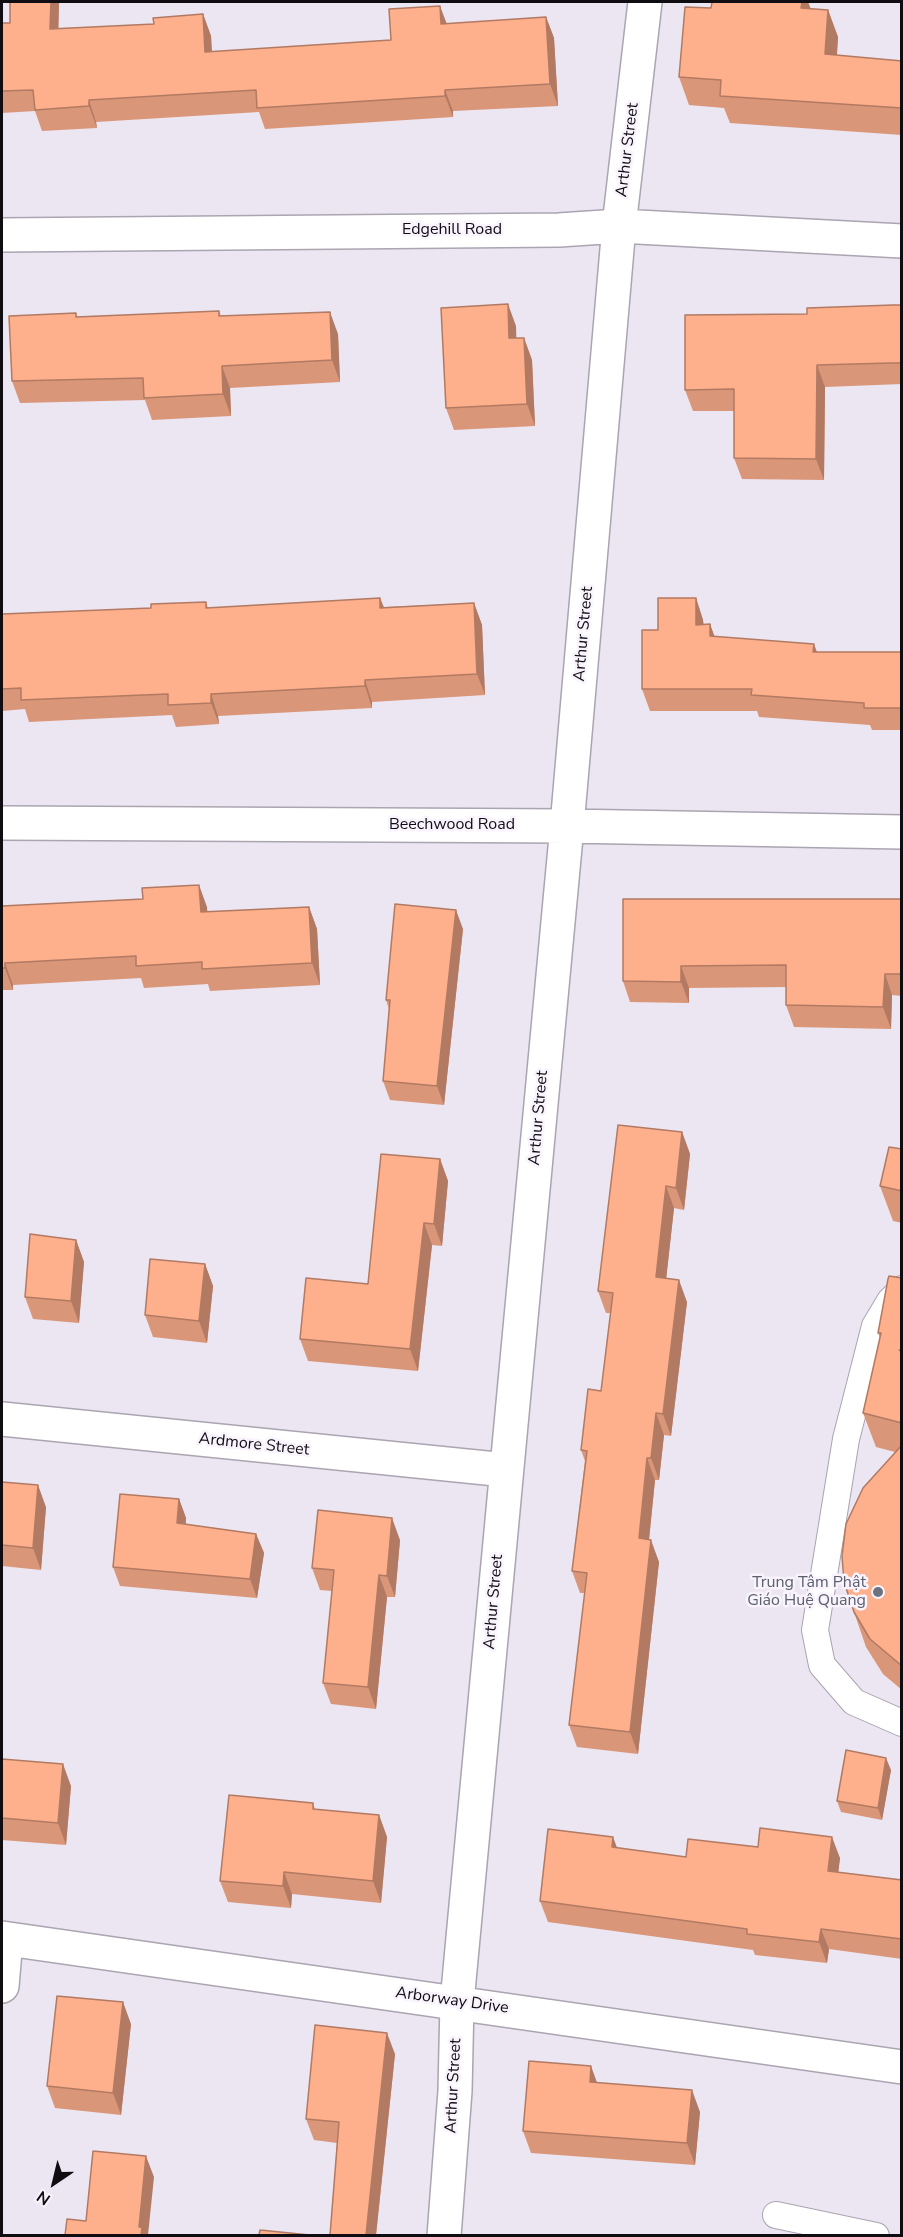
<!DOCTYPE html>
<html>
<head>
<meta charset="utf-8">
<style>
	body { margin:0 }
	#map { position:relative; width:903px; height:2237px; overflow:hidden; background:#ece5f2; font-family:"Nunito Sans",sans-serif }
	canvas { display:block }
	.frame { position:absolute; inset:0; border:3px solid #0f0d11; pointer-events:none }
	.north { position:absolute; left:24px; top:2153px; width:60px; height:60px; -webkit-text-stroke:4px #f9f3fd; paint-order:stroke; rotate:215deg; font-size:16px; font-weight:700; line-height:24px; text-align:center; color:#0f0d11 }
	.north::after { content:''; display:block; margin:auto; width:21px; height:27px; background:#0f0d11; clip-path:polygon(50% 0,100% 100%,50% 72%,0 100%) }
</style>
</head>
<body>
<div id="map">
<canvas width="903" height="2237"></canvas>
<div class="frame"></div>
<div class="north">N</div>
</div>
<script>
const ctx = document.querySelector('canvas').getContext('2d');
ctx.lineJoin = 'round';
const toPath = rows => new Path2D(rows.map(r => 'M' + r).join(''));
function trace(path, color, width, dash) { ctx.strokeStyle = color; ctx.lineWidth = width; ctx.lineCap = dash ? 'butt' : 'round'; ctx.setLineDash(dash || []); ctx.stroke(path); }
function paint(path, color) { ctx.fillStyle = color; ctx.fill(path, 'evenodd'); }
function write(font, color, halo, rows, align = 'center') {
  ctx.font = font + ' "Nunito Sans",sans-serif'; ctx.lineWidth = 5; ctx.setLineDash([]); ctx.textBaseline = 'middle'; ctx.strokeStyle = halo; ctx.fillStyle = color; for (const [text, x, y, turn = 0] of rows) {
    ctx.save(); ctx.translate(x, y); ctx.rotate((+turn || 0) * Math.PI / 180); ctx.textAlign = isNaN(turn) ? turn : align; if (halo) ctx.strokeText(text, 0, 0); ctx.fillText(text, 0, 0); ctx.restore();
  }
}
const lane = toPath([
	[902,1289,890,1301,875,1326,846,1439,815,1630,822,1665,854,1702,902,1723],
	[776,2215,876,2236]
]);
const street = toPath([
	[2,235,559,230,619,226,902,241],
	[2,823,567,826,902,832],
	[2,1419,506,1470],
	[2,1938,902,2067],
	[2,1986,6,1939],
	[444,2236,455,2091,457,2002,567,826,619,226,645,2]
]);
trace(lane, '#aba4b1', 28);
trace(street, '#aba4b1', 36);
trace(lane, '#fff', 26);
trace(street, '#fff', 33);
paint(toPath([
	[10,2,59,2,58,29,154,24,203,14,211,36,212,52,391,40,447,24,546,17,554,38,558,106,453,111,453,117,265,129,259,112,96,122,97,128,42,131,35,111,2,113,2,23,10,23],
	[712,2,808,2,811,9,828,10,838,37,837,55,902,61,902,135,730,123,724,108,689,105,679,77,711,8],
	[902,305,902,384,825,387,824,480,742,479,734,458,734,411,693,411,685,390,807,314],
	[219,311,221,316,338,334,340,382,230,388,231,416,152,420,145,400,20,403,12,381,76,313,77,317],
	[516,326,516,338,524,338,532,360,535,426,454,430,446,408],
	[380,598,384,607,474,603,482,625,485,695,372,702,372,708,218,716,219,724,176,727,172,715,29,722,25,709,2,711,2,614,151,608,206,602,208,608],
	[696,598,703,620,704,625,710,624,714,636,817,652,902,652,902,730,872,730,870,725,759,717,757,711,650,711,642,689,658,630],
	[902,899,902,996,892,995,891,1029,794,1027,786,1005,786,987,689,988,689,1003,630,1002,623,981],
	[2,906,207,907,207,912,309,907,317,929,320,985,210,991,208,984,144,988,141,978,13,985,13,990,2,990],
	[463,929,444,1105,390,1100,383,1081,389,1009,386,1000],
	[682,1132,690,1154,684,1210,674,1208,666,1278,687,1302,671,1436,664,1435,659,1480,655,1480,649,1539,659,1562,638,1754,577,1747,569,1725,585,1593,580,1593,572,1571,585,1461,581,1450,601,1391,611,1313,606,1313,598,1291],
	[902,1149,902,1223,893,1221,880,1186],
	[440,1159,448,1181,442,1246,432,1245,418,1371,308,1361,300,1339,368,1284],
	[76,1240,84,1262,79,1323,33,1319,25,1297],
	[205,1264,213,1286,207,1343,153,1337,145,1315],
	[902,1278,902,1690,883,1674,866,1647,854,1612,895,1452,876,1447,863,1413,880,1338,878,1333],
	[2,1482,46,1507,41,1570,2,1566],
	[179,1499,186,1518,186,1524,256,1534,264,1553,257,1598,120,1586,113,1567],
	[400,1540,395,1597,387,1597,376,1709,331,1704,323,1683,332,1591,320,1590,312,1568],
	[2,1759,71,1786,66,1845,2,1840],
	[891,1770,882,1820,841,1812,837,1801],
	[313,1803,315,1809,379,1815,387,1837,381,1903,292,1894,291,1908,228,1902,220,1881],
	[617,1848,686,1857,840,1858,838,1872,902,1880,902,1959,829,1949,827,1963,755,1955,753,1950,548,1922,540,1901],
	[131,2024,121,2115,55,2108,47,2086],
	[395,2054,376,2235,330,2235,337,2143,314,2140,306,2119],
	[597,2083,700,2112,695,2165,531,2153,523,2131]
]), '#da9678');
paint(toPath([
	[51,2,59,2,58,51,50,29],
	[802,2,808,2,813,16,801,8],
	[440,6,448,27,441,24],
	[828,10,838,37,835,82,825,54],
	[203,14,211,36,213,74,205,52],
	[546,17,554,38,558,106,550,84],
	[445,90,453,111,453,117,445,96],
	[89,100,96,122,97,128,89,106],
	[508,304,516,326,517,360,509,338],
	[330,312,338,334,340,382,332,360],
	[524,338,532,360,535,426,527,404],
	[817,365,825,387,824,480,816,459],
	[222,366,230,388,231,416,223,394],
	[380,598,388,619,380,608],
	[696,598,703,620,704,647,696,625],
	[474,603,482,625,485,695,477,674],
	[710,624,718,646,710,636],
	[814,644,822,666,813,652],
	[365,680,372,702,372,708,365,686],
	[211,694,218,716,219,724,211,703],
	[199,885,207,907,209,934,201,912],
	[309,907,317,929,320,985,312,963],
	[456,910,463,929,444,1105,437,1086],
	[5,963,13,985,13,990,5,968],
	[681,966,689,988,689,1003,681,982],
	[885,974,892,995,891,1029,883,1007],
	[682,1132,690,1154,684,1210,676,1188],
	[440,1159,448,1181,442,1246,434,1224],
	[666,1186,674,1208,664,1299,656,1277],
	[424,1223,432,1245,418,1371,410,1349],
	[76,1240,84,1262,79,1323,71,1301],
	[205,1264,213,1286,207,1343,199,1321],
	[679,1280,687,1302,671,1436,663,1414],
	[656,1413,664,1435,659,1480,651,1458],
	[647,1458,655,1480,647,1560,639,1538],
	[38,1485,46,1507,41,1570,33,1548],
	[179,1499,186,1518,184,1542,177,1523],
	[392,1518,400,1540,395,1597,387,1576],
	[256,1534,264,1553,257,1598,250,1579],
	[651,1540,659,1562,638,1754,630,1732],
	[379,1575,387,1597,376,1709,368,1687],
	[886,1758,891,1770,882,1820,878,1808],
	[63,1764,71,1786,66,1845,58,1823],
	[379,1815,387,1837,381,1903,373,1881],
	[613,1837,621,1858,612,1847],
	[832,1837,840,1858,836,1892,828,1871],
	[284,1872,292,1894,291,1908,283,1886],
	[821,1929,829,1949,827,1963,819,1942],
	[123,2002,131,2024,121,2115,113,2093],
	[387,2033,395,2054,376,2235,366,2235],
	[591,2066,599,2088,590,2082],
	[692,2090,700,2112,695,2165,687,2143],
	[146,2156,154,2177,148,2235,141,2235,139,2227]
]), '#b27a62');
const building = toPath([
	[10,2,51,2,50,29,154,24,153,18,203,14,205,52,391,40,389,9,440,6,441,24,546,17,550,84,445,90,445,96,257,108,256,90,89,100,89,106,35,110,33,90,2,91,2,23,10,23,10,2],
	[712,2,802,2,801,8,828,10,825,54,902,61,902,108,720,96,721,80,679,77,685,7,711,8,712,2],
	[508,304,509,338,524,338,527,404,446,408,441,308,508,304],
	[893,305,902,305,902,363,891,363,817,365,816,459,734,458,734,389,685,390,685,315,807,314,807,308,893,305],
	[219,311,219,316,330,312,332,360,222,366,223,394,144,398,143,378,12,381,9,316,76,313,76,317,219,311],
	[380,598,380,608,474,603,477,674,365,680,365,686,211,694,211,703,168,705,168,694,21,700,21,688,2,689,2,614,151,608,151,604,206,602,206,608,380,598],
	[658,598,696,598,696,625,710,624,710,636,814,644,813,652,902,652,902,708,864,708,864,703,751,695,752,689,642,689,642,630,658,630,658,598],
	[199,885,201,912,309,907,312,963,202,969,202,962,136,966,136,956,5,963,5,968,2,968,2,906,143,899,142,888,199,885],
	[623,899,902,899,902,974,885,974,883,1007,786,1005,786,965,681,966,681,982,623,981,623,899],
	[395,904,456,910,437,1086,383,1081,390,1000,386,1000,395,904],
	[618,1125,682,1132,676,1188,666,1186,656,1277,679,1280,663,1414,656,1413,651,1458,647,1458,639,1538,651,1540,630,1732,569,1725,587,1573,572,1571,587,1451,581,1450,588,1389,601,1391,613,1293,598,1291,618,1125],
	[889,1147,902,1149,902,1191,880,1186,889,1147],
	[381,1154,440,1159,434,1224,424,1223,410,1349,300,1339,306,1278,368,1284,381,1154],
	[30,1234,76,1240,71,1301,25,1297,30,1234],
	[150,1259,205,1264,199,1321,145,1315,150,1259],
	[889,1276,902,1278,902,1351,899,1350,902,1352,902,1423,863,1413,881,1333,878,1333,888,1279,889,1276],
	[902,1445,902,1666,870,1639,854,1612,844,1582,842,1556,846,1524,863,1488,902,1445],
	[2,1482,38,1485,33,1548,2,1545,2,1482],
	[120,1494,179,1499,177,1523,256,1534,250,1579,113,1567,120,1494],
	[318,1510,392,1518,387,1576,379,1575,368,1687,323,1683,334,1570,312,1568,318,1510],
	[846,1750,886,1758,878,1808,837,1801,846,1750],
	[2,1759,63,1764,58,1823,2,1818,2,1759],
	[229,1795,313,1803,313,1809,379,1815,373,1881,284,1872,283,1886,220,1881,229,1795],
	[760,1828,832,1837,828,1871,902,1880,902,1939,821,1929,819,1942,747,1934,747,1929,540,1901,548,1829,613,1837,612,1847,686,1857,688,1839,758,1847,760,1828],
	[57,1996,123,2002,113,2093,47,2086,57,1996],
	[315,2025,387,2033,366,2235,330,2235,339,2122,306,2119,315,2025],
	[529,2061,591,2066,590,2082,692,2090,687,2143,523,2131,529,2061],
	[93,2151,146,2156,139,2227,142,2227,141,2235,65,2235,67,2219,86,2221,93,2151],
	[260,2230,310,2235,259,2235,260,2230]
]);
paint(building, '#feaf8c');
trace(building, '#b27a62', 1.5);
for (const [x, y, r, color] of [
	[878,1592,6,"#6b7280"]
]) { const dot = new Path2D(); dot.arc(x, y, r, 0, 2 * Math.PI); ctx.fillStyle = color; ctx.fill(dot); trace(dot, '#f9f3fd', 2); }
write('16px', '#0f0d11', '#f9f3fd', [
	["Arthur Street",628,150,-83],
	["Edgehill Road",452,230],
	["Arthur Street",584,634,-85],
	["Beechwood Road",452,825],
	["Arthur Street",539,1118,-85],
	["Ardmore Street",254,1445,6],
	["Arthur Street",494,1602,-85],
	["Arborway Drive",452,2001,8],
	["Arthur Street",454,2086,-87]
]);
write('16px', '#5b616d', '#f9f3fd', [
	["Trung Tâm Phật",866,1583],
	["Giáo Huệ Quang",866,1601]
], 'right');
</script>
</body>
</html>
